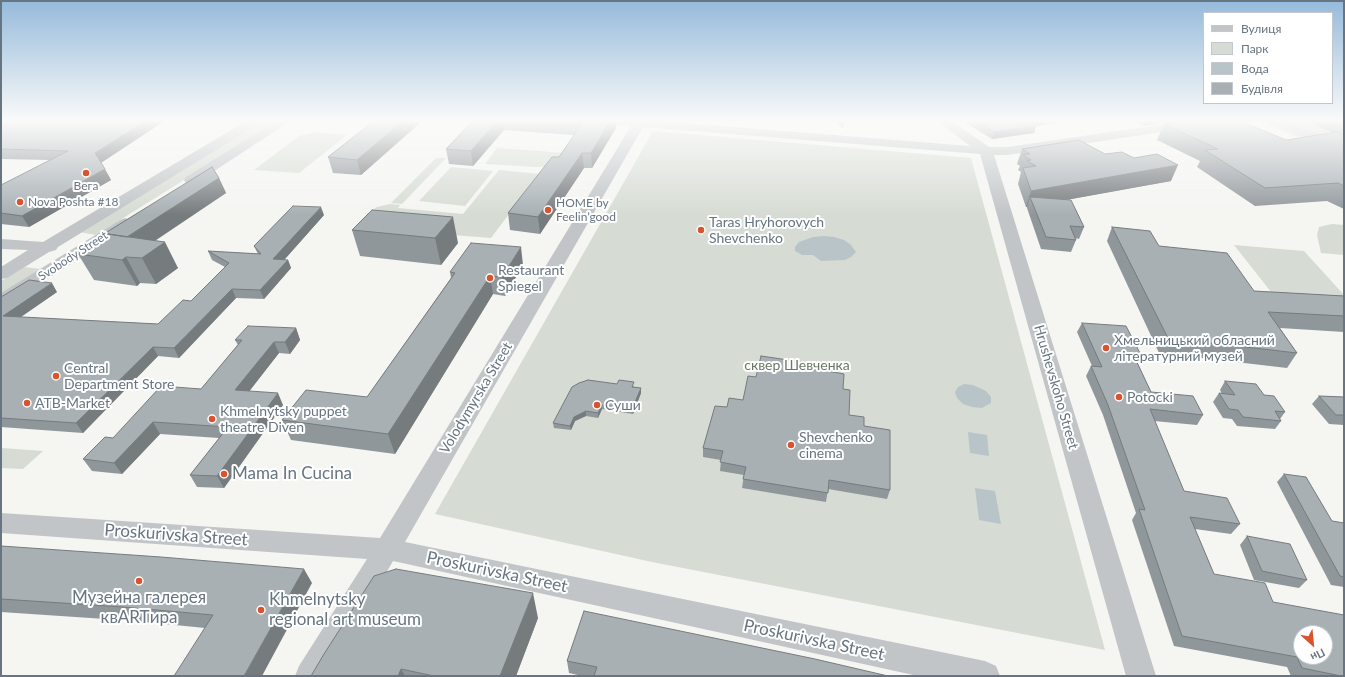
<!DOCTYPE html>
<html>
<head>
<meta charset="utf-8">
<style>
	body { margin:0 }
	#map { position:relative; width:1345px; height:677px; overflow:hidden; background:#f5f5f2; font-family:Lato,sans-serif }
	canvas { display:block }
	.frame { position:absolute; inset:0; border:2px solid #667581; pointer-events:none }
	.legend { position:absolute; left:1203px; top:12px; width:130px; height:92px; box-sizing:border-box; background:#fff; border:1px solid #c2c8cd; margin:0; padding:5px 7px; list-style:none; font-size:12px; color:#667581 }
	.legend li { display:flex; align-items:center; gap:8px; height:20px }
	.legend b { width:20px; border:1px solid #c2c8cd }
	.north { position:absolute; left:1293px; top:625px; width:40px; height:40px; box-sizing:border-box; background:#fff; border:1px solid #c2c8cd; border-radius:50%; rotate:153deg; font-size:11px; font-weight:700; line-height:16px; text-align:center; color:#667581 }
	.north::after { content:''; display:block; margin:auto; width:14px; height:18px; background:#d9542e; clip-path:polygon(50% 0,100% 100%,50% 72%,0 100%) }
</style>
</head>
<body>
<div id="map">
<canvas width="1345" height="677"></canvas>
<div class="frame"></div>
<ul class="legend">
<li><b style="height:5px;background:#c1c5c8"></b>Вулиця</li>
<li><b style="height:11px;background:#d6dcd3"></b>Парк</li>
<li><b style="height:11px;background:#b8c4c8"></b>Вода</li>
<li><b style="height:11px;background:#a8b0b4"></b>Будівля</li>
</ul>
<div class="north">Пн</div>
</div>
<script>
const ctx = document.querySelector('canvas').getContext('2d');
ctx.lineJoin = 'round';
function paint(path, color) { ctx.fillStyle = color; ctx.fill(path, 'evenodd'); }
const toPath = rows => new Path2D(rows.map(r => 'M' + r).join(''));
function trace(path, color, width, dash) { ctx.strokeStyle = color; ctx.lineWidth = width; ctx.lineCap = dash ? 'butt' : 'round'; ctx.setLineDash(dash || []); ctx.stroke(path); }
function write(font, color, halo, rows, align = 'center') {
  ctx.font = font + ' Lato,sans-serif'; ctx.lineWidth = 4; ctx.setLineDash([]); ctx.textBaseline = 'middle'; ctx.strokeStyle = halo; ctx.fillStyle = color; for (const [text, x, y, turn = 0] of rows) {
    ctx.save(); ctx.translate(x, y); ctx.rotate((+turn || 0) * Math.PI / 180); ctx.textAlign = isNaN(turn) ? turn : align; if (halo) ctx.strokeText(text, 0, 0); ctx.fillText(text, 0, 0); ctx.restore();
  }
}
paint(toPath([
	[264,120,280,120,96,235,79,232],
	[1257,120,1344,120,1344,158,1306,141],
	[653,131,971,158,1105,650,652,562,435,514],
	[315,132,347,135,299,173,254,170,299,136],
	[497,148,565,153,555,168,485,164],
	[436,158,446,158,402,204,391,203],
	[451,167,493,171,465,206,419,201],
	[499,170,539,174,491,238,363,228,362,222,367,214,377,207,390,204,400,205,398,208,463,214],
	[1332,224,1344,225,1344,255,1321,253,1317,235,1319,227],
	[1234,245,1304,251,1344,295,1344,303,1275,297],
	[24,267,41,269,1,294,1,281],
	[1,449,2,448,43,451,23,469,1,468]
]), '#d6dcd3');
paint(toPath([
	[824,236,834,237,844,240,851,245,856,252,851,257,845,260,821,261,813,255,802,255,795,251,795,247,799,242,813,237],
	[964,384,973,385,986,391,991,397,991,403,982,408,972,407,963,404,957,398,955,392,958,387],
	[968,432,987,435,989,456,970,453],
	[975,488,995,491,1001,524,979,520]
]), '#b8c4c8');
paint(toPath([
	[248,120,262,120,260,123,58,247,56,250,49,252,7,278,1,279,1,267,28,250,1,249,1,239,43,242,248,120],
	[278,120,292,120,196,183,191,184,186,183,184,180,186,177,278,120],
	[599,120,648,120,970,146,936,120,950,120,989,147,1007,147,1193,120,1223,120,1221,123,1217,124,1007,155,994,155,1156,676,1126,676,980,154,643,127,405,542,985,661,996,666,1000,676,918,676,393,561,327,676,295,676,299,666,367,559,1,533,1,513,380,538,631,126,605,124,601,123,599,120],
	[1268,120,1284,120,1344,145,1344,154,1270,123,1268,120],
	[125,218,130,220,133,223,130,226,7,305,1,306,1,293,120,220,125,218]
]), '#c1c5c8');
paint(toPath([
	[1,120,101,163,111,180,29,227,1,224,1,185,49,160,1,159],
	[375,120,421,120,421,122,361,175,333,173,328,157],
	[474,120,615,120,616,128,592,168,584,168,540,234,510,230,508,213,559,157,574,135,504,130,473,166,449,164,446,149],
	[833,120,845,120,843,128],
	[967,120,1057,120,1056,123,1036,126,1034,133,992,139,966,123],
	[1133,120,1238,120,1286,140,1334,133,1314,125,1317,120,1344,120,1344,209,1327,201,1255,206,1197,167,1200,161,1157,140,1164,124,1166,124,1166,122,1144,126],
	[1022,149,1105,154,1171,181,1065,200,1084,227,1079,239,1075,238,1076,240,1071,252,1041,249,1027,208,1027,207,1026,207,1018,184,1021,172,1018,170,1020,166,1017,164],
	[219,178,226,193,155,241,178,268,156,284,140,283,137,286,94,280,78,254,103,238,102,235],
	[372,210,458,243,441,265,360,256,352,230],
	[324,215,284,260,288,260,291,268,264,299,236,298,179,358,158,356,83,433,1,427,1,297,57,292,21,317,158,324,191,301,225,267,212,260,208,251,258,254,254,246],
	[1112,227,1254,291,1344,296,1344,332,1280,328,1297,353,1287,368,1159,353,1107,241],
	[523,265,505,296,493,294,395,454,291,440,282,420,367,397,451,278,450,272],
	[1082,323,1141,355,1137,362,1151,392,1203,415,1197,425,1154,421,1184,491,1240,524,1231,534,1195,529,1214,574,1273,602,1344,676,1291,676,1287,667,1174,646,1132,520,1136,513,1103,415,1086,376,1091,366,1092,366,1077,332],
	[296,328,300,340,290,354,279,353,249,391,283,405,224,488,197,487,190,475,219,438,160,434,122,474,92,471,83,459,113,438,201,389,238,345,235,340],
	[822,370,849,415,864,426,890,490,887,499,828,489,826,502,742,488,744,475,720,471,721,460,703,457,703,448,727,407,743,400,756,377],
	[1225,381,1264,395,1285,412,1280,419,1281,421,1275,429,1237,426,1232,419,1223,418,1213,402,1219,393,1222,394,1220,390],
	[634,386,634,387,641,393,633,414,602,409,598,418,586,416,575,421,571,430,554,428,553,423],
	[1319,396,1344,397,1344,425,1329,424,1312,404],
	[1284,474,1332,521,1344,524,1344,587,1331,585,1277,482],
	[1247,536,1307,580,1299,588,1254,580,1240,545],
	[1,546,312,583,205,628,135,621,1,612],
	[538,618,516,676,311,676],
	[567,661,888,676,582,676,569,673]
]), '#90979b');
paint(toPath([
	[147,120,166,120,101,163,95,153],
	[404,120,421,120,421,122,361,175,357,160],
	[498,120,502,120,504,130,473,166,471,151],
	[611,120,615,120,616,128,592,168,591,153],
	[1037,120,1057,120,1056,123,1036,126,1034,133,992,139,994,132,1027,121],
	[1147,120,1167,120,1166,122,1144,126],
	[582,153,584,168,540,234,538,217],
	[1178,165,1171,181,1033,206,1030,197,1027,207,1026,207,1031,191],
	[105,169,111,180,29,227,22,216],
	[219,178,226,193,133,255,124,239],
	[321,207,324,215,277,268,273,259],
	[453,217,458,243,441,265,435,238],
	[165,242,178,268,156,284,142,258],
	[521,247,523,265,505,296,502,277],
	[126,257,140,283,137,286,122,260],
	[288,260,291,268,264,299,260,290],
	[490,276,493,294,395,454,388,434],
	[52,283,57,292,9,325,3,316],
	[232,289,236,298,179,358,174,348],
	[296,328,300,340,290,354,285,342],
	[274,342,279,353,241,402,235,390],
	[153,347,158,356,83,433,76,423],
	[641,388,641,393,633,414,632,409],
	[278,393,283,405,224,488,217,476],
	[602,405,602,409,598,418,598,413],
	[586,411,586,416,575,421,571,430,570,426,574,417],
	[153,422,160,434,122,474,114,463],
	[304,569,312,583,262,676,244,676],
	[533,593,538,618,516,676,500,676],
	[401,669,405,676,398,676]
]), '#767b7e');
const building = toPath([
	[1,120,147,120,95,153,105,169,22,216,1,213,1,185,68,151,1,149,1,120],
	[375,120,404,120,357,160,328,157,375,120],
	[474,120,498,120,471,151,446,149,474,120],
	[556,120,611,120,591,153,582,153,538,217,508,213,552,157,559,157,583,122,556,120],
	[974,120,1037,120,1027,121,1036,126,994,132,974,120],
	[1172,120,1238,120,1286,140,1337,132,1344,135,1344,186,1338,183,1265,188,1205,150,1218,149,1164,124,1177,122,1172,120],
	[1079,140,1105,154,1122,152,1134,158,1157,154,1178,165,1031,191,1023,168,1036,166,1027,161,1031,160,1023,155,1030,154,1022,149,1079,140],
	[212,167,219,178,127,237,108,234,106,236,102,235,212,167],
	[1030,197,1071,200,1084,227,1070,226,1076,240,1046,237,1030,197],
	[293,206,321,207,273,259,288,260,260,290,232,289,174,348,153,347,76,423,1,418,1,297,29,280,52,283,3,316,158,324,183,300,191,301,229,263,208,251,261,254,254,246,293,206],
	[372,210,453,217,435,238,352,230,372,210],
	[1112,227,1150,231,1159,246,1227,253,1254,291,1344,296,1344,316,1268,312,1297,353,1168,338,1112,227],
	[108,234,165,242,142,258,126,257,122,260,78,254,108,234],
	[471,243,521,247,502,277,490,276,388,434,282,420,306,390,367,397,455,273,450,272,471,243],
	[1082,323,1126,326,1141,355,1133,354,1151,392,1193,396,1203,415,1150,409,1184,491,1227,498,1240,524,1190,517,1214,574,1265,583,1273,602,1344,615,1344,676,1341,676,1302,668,1297,657,1182,636,1139,509,1145,510,1108,405,1091,366,1102,367,1082,323],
	[1301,633,1325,633,1325,657,1301,657,1301,633],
	[248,326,296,328,285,342,274,342,235,390,278,393,217,476,190,475,228,427,153,422,114,463,83,459,105,437,113,438,161,386,201,389,242,340,235,340,248,326],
	[761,356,822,365,822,370,844,374,843,389,850,390,849,415,864,417,864,426,890,430,890,490,829,480,828,493,743,479,746,467,720,462,723,451,703,448,715,406,727,407,729,398,743,400,748,376,756,377,761,356],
	[588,380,617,384,619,380,634,382,632,387,641,388,632,409,602,405,598,413,586,411,574,417,570,426,553,423,572,387,579,383,588,380],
	[1225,381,1256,384,1264,395,1274,396,1285,412,1275,411,1281,421,1243,417,1238,410,1229,409,1219,393,1235,395,1225,381],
	[1319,396,1344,397,1344,415,1336,415,1319,396],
	[1284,474,1306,477,1332,521,1344,523,1344,577,1340,576,1284,474],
	[1247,536,1290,544,1307,580,1262,571,1247,536],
	[1,546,161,557,304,569,244,676,174,676,213,615,123,607,1,599,1,546],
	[396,569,533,593,500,676,434,676,401,669,398,676,311,676,324,654,374,576,396,569],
	[584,611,815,659,888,676,594,676,597,667,567,661,584,611]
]);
paint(building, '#a8b0b4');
trace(building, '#767b7e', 1);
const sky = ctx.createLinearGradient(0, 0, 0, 215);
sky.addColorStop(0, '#95badb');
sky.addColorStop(0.56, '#fafaf9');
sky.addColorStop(1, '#fafaf900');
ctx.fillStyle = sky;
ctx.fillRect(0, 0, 1345, 215);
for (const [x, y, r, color] of [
	[86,173,4,"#d9542e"],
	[20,202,4,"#d9542e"],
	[548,210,4,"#d9542e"],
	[701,230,4,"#d9542e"],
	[490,278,4,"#d9542e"],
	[1106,348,4,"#d9542e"],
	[56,376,4,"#d9542e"],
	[1119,397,4,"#d9542e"],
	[27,403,4,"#d9542e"],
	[597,405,4,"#d9542e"],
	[212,419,4,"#d9542e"],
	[791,445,4,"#d9542e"],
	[224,474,4,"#d9542e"],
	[139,581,4,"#d9542e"],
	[261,610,4,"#d9542e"]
]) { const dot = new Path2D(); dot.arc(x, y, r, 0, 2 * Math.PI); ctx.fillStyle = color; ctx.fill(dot); trace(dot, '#fff', 1.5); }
write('12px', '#667581', '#fff', [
	["Вега",86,186,"center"],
	["Nova Poshta #18",28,202],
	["HOME by",556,203],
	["Feelin’good",556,217]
], 'left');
write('12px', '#667581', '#fff', [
	["Svobody Street",73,256,-33]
]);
write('14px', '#667581', '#fff', [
	["Taras Hryhorovych",709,222],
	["Shevchenko",709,238],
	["Restaurant",498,270],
	["Spiegel",498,286],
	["Хмельницький обласний",1114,340],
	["літературний музей",1114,356],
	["Central",64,368],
	["Department Store",64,384],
	["Potocki",1127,397],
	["ATB-Market",35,403],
	["Суши",605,405],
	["Khmelnytsky puppet",220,411],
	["theatre Diven",220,427],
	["Shevchenko",799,437],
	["cinema",799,453]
], 'left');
write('14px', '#697964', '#fff', [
	["сквер Шевченка",797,365]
]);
write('14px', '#667581', '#fff', [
	["Hrushevskoho Street",1056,387,74],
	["Volodymyrska Street",476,398,-59]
]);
write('17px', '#667581', '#fff', [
	["Mama In Cucina",232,474],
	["Музейна галерея",139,598,"center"],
	["квARTира",139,618,"center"],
	["Khmelnytsky",269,600],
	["regional art museum",269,620]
], 'left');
write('17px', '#667581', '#fff', [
	["Proskurivska Street",176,535,4],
	["Proskurivska Street",497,572,12],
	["Proskurivska Street",814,640,12]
]);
</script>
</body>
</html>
